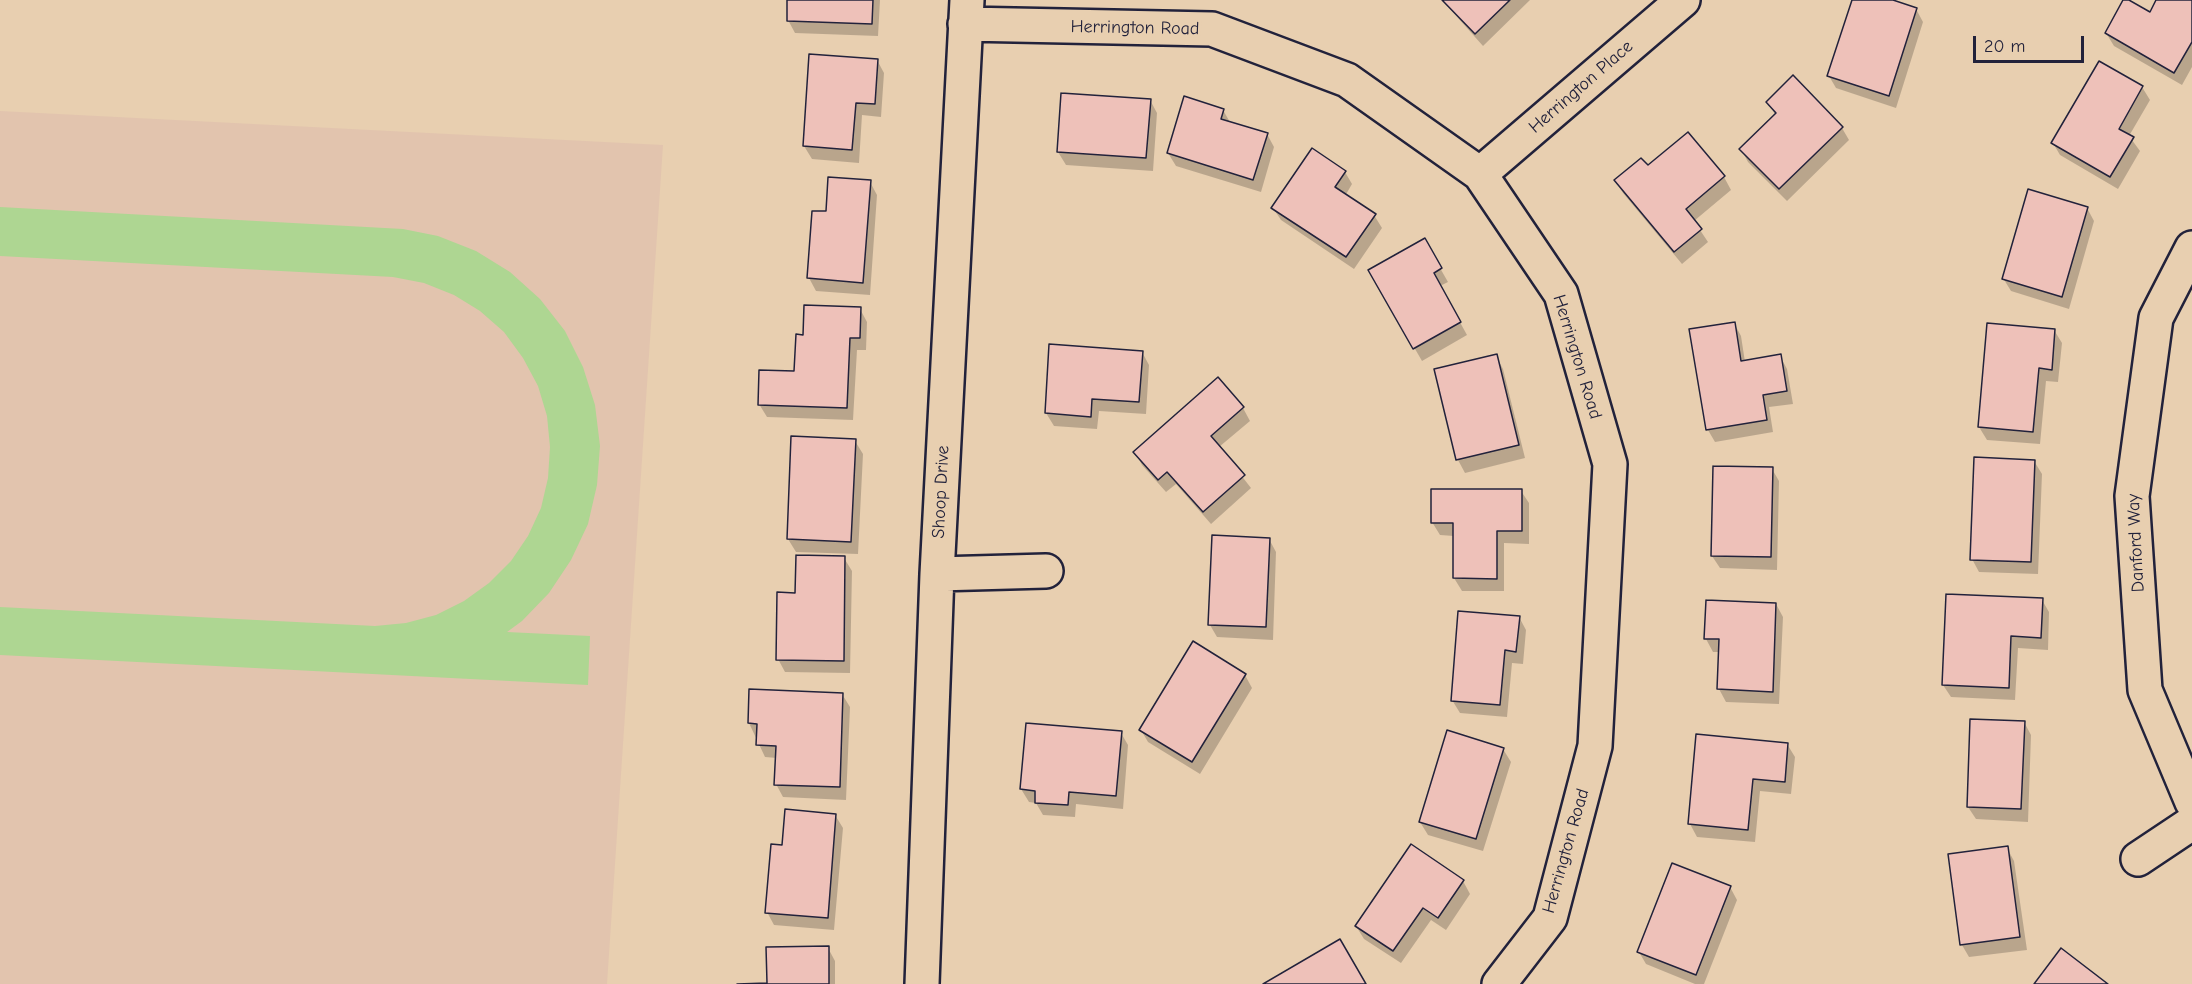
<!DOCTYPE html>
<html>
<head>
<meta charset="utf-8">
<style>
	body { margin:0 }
	#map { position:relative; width:2192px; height:984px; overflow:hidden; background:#e8cfb0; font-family:"Comic Neue",sans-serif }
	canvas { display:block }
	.scale { position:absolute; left:1973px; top:36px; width:111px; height:27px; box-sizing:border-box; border:3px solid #22223b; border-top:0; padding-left:8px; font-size:18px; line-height:21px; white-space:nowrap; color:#22223b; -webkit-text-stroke:4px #e8cfb0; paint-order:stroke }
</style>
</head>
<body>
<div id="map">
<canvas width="2192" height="984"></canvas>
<div class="scale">20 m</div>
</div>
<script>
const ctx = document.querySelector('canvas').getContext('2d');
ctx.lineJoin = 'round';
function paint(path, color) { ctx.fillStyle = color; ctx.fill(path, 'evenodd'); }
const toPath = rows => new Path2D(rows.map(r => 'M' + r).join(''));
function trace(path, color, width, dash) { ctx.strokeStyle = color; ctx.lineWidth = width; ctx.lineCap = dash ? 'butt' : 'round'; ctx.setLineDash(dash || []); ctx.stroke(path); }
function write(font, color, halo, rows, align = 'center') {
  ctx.font = font + ' "Comic Neue",sans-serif'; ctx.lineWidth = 6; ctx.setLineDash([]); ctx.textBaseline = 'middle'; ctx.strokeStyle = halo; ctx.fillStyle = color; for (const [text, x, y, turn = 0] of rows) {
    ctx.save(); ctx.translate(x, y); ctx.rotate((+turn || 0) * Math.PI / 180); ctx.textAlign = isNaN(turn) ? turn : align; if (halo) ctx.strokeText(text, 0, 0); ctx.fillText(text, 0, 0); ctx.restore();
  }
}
paint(toPath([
	[0,111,663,145,607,984,0,984]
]), '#e2c4ae');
paint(toPath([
	[0,207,403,229,438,236,476,251,510,272,540,299,565,331,583,367,595,405,600,446,597,485,588,524,571,560,549,593,522,621,507,632,590,636,588,685,0,655,0,607,375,626,406,623,436,615,464,601,489,583,511,561,528,536,541,508,548,478,550,447,547,416,538,386,523,358,504,332,480,311,454,295,424,283,393,277,0,256]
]), '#aed692');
paint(toPath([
	[789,0,880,0,878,36,795,33,788,20],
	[1442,0,1530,0,1483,46],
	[1853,0,1888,0,1916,9,1923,22,1896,108,1836,88,1829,76],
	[2125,0,2150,14,2158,0,2192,0,2192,67,2182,85,2114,46,2106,33],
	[811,56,877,60,884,73,881,117,862,115,859,163,812,159,804,146],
	[2099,63,2142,87,2150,100,2129,136,2140,151,2118,189,2060,155,2053,143],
	[1150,100,1157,113,1153,171,1066,165,1058,152],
	[1768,102,1842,128,1849,140,1787,201,1748,162,1741,149,1776,116],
	[1223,110,1231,124,1267,134,1274,147,1261,192,1176,166,1168,153],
	[1648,167,1724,177,1731,190,1694,221,1708,242,1682,264,1623,193,1616,181],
	[1345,172,1352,184,1345,196,1374,215,1382,228,1354,269,1281,220,1273,208],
	[870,182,877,195,870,295,816,291,809,278,827,213],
	[2087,208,2094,221,2069,309,2011,291,2003,278],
	[1424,240,1448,282,1440,286,1467,335,1422,361,1370,271],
	[860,309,867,322,866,350,857,350,853,420,767,417,759,404,795,373,804,336],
	[1734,323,1741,336,1745,362,1780,356,1787,369,1793,404,1769,407,1773,432,1715,442,1708,430],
	[2054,330,2062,343,2058,382,2046,381,2040,444,1987,440,1979,427],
	[1142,352,1149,365,1146,414,1099,411,1097,429,1054,426,1046,413],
	[1496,356,1503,369,1525,458,1465,473,1458,460,1436,370],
	[1243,408,1250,421,1219,447,1251,488,1211,524,1176,484,1166,492,1142,465,1135,452],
	[855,441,863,454,858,554,796,552,788,539],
	[2034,461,2042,474,2038,574,1979,572,1972,559],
	[1772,469,1779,481,1777,570,1720,568,1712,556],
	[1521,491,1529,503,1529,544,1504,543,1504,591,1462,591,1454,578,1454,536,1440,535,1432,522],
	[1269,539,1276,552,1273,640,1217,637,1210,625],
	[844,558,852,571,850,673,785,672,778,659,796,594],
	[2042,600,2049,612,2048,650,2018,648,2015,700,1951,697,1943,685],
	[1776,604,1783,617,1779,704,1726,702,1719,689,1720,652,1713,652,1706,639],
	[1519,617,1526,630,1523,664,1512,663,1507,717,1460,713,1452,700],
	[1245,675,1252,688,1200,774,1148,742,1141,730],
	[842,694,850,707,846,800,783,797,776,784,777,758,765,757,749,723],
	[2024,722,2031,735,2028,822,1976,819,1968,807],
	[1121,733,1128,745,1123,809,1076,804,1075,817,1043,815,1036,803,1029,802,1021,789],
	[1787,744,1795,757,1791,794,1760,791,1755,842,1697,837,1690,824],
	[1503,749,1511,762,1483,851,1428,835,1420,822],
	[835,815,843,828,834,930,774,925,767,912,783,847],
	[2007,848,2014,861,2027,950,1969,957,1962,945],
	[1463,881,1470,894,1446,930,1431,920,1401,963,1364,939,1356,926],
	[1730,887,1737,900,1704,984,1695,984,1646,964,1639,952],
	[828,948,835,961,835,984,768,984]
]), '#0003');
const building = toPath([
	[787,0,873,0,872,24,787,21,787,0],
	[1442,0,1510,0,1475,34,1442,0],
	[1852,0,1893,0,1917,8,1889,96,1827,76,1852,0],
	[2123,0,2129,0,2150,12,2156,0,2192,0,2192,42,2174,73,2105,33,2123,0],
	[809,54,878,59,875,104,856,103,852,150,803,146,809,54],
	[2099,61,2143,86,2119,129,2134,137,2110,177,2051,143,2099,61],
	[1793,75,1843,127,1779,189,1739,149,1776,113,1766,102,1793,75],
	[1061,93,1151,99,1146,158,1057,152,1061,93],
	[1184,96,1224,109,1221,119,1268,133,1253,180,1167,153,1184,96],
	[1688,132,1725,176,1686,209,1702,229,1674,252,1614,180,1641,158,1648,165,1688,132],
	[1312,148,1346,171,1335,187,1376,214,1346,257,1271,208,1312,148],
	[828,177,871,180,863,283,807,278,812,211,826,211,828,177],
	[2028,189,2088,207,2062,297,2002,279,2028,189],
	[1425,238,1442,268,1434,273,1461,322,1413,349,1368,270,1425,238],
	[804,305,861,307,860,338,850,338,847,408,758,405,759,370,794,371,796,334,803,335,804,305],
	[1735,322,1741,361,1781,354,1787,391,1763,395,1767,420,1706,430,1689,329,1735,322],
	[1987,323,2055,329,2052,370,2039,368,2033,432,1978,427,1987,323],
	[1049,344,1143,351,1139,402,1092,399,1091,417,1045,413,1049,344],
	[1497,354,1519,445,1456,460,1434,369,1497,354],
	[1218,377,1244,407,1211,436,1245,475,1203,512,1167,472,1158,480,1133,452,1218,377],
	[791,436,856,439,851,542,787,539,791,436],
	[1974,457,2035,460,2031,562,1970,560,1974,457],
	[1713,466,1773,467,1771,557,1711,556,1713,466],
	[1431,489,1522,489,1522,531,1497,531,1497,579,1453,578,1453,523,1431,523,1431,489],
	[1212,535,1270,538,1266,627,1208,625,1212,535],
	[796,555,845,556,844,661,776,660,777,592,795,593,796,555],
	[1946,594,2043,598,2041,638,2011,636,2009,688,1942,685,1946,594],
	[1706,600,1776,603,1773,692,1717,689,1719,639,1704,639,1706,600],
	[1458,611,1520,616,1516,652,1505,650,1500,705,1451,701,1458,611],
	[1193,641,1246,674,1192,762,1139,730,1193,641],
	[749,689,843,693,840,787,774,785,776,746,756,745,757,724,748,723,749,689],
	[1970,719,2025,721,2021,809,1967,807,1970,719],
	[1026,723,1122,731,1116,796,1069,792,1068,805,1035,803,1035,791,1020,789,1026,723],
	[1447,730,1504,748,1476,839,1419,822,1447,730],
	[1696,734,1788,743,1785,782,1753,779,1748,830,1688,824,1696,734],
	[785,809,836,814,828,918,765,913,771,844,782,845,785,809],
	[1411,844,1464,880,1438,918,1423,908,1393,951,1355,926,1411,844],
	[2008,846,2020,937,1960,945,1948,854,2008,846],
	[1672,863,1731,886,1696,975,1637,952,1672,863],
	[1340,939,1366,984,1263,984,1340,939],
	[829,946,829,984,737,984,767,983,766,947,829,946],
	[2061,948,2108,984,2034,984,2061,948]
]);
paint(building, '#eec1b9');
trace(building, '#22223b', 1.5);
const street = toPath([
	[965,24,1212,29,1347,80,1480,174,1561,294,1610,464,1595,746,1550,918,1499,984],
	[1480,174,1683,0],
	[2192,248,2156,318,2132,496,2145,690,2192,802],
	[937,574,1046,571],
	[2138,859,2192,823],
	[922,984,937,574,967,0]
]);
trace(street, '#22223b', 38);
trace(street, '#e8cfb0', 33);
write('18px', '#22223b', '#e8cfb0', [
	["Herrington Road",1135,28,1],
	["Herrington Place",1581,87,-41],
	["Herrington Road",1577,357,73],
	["Shoop Drive",941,492,-87],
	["Danford Way",2136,543,-93],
	["Herrington Road",1566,851,-74]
]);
</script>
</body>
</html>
